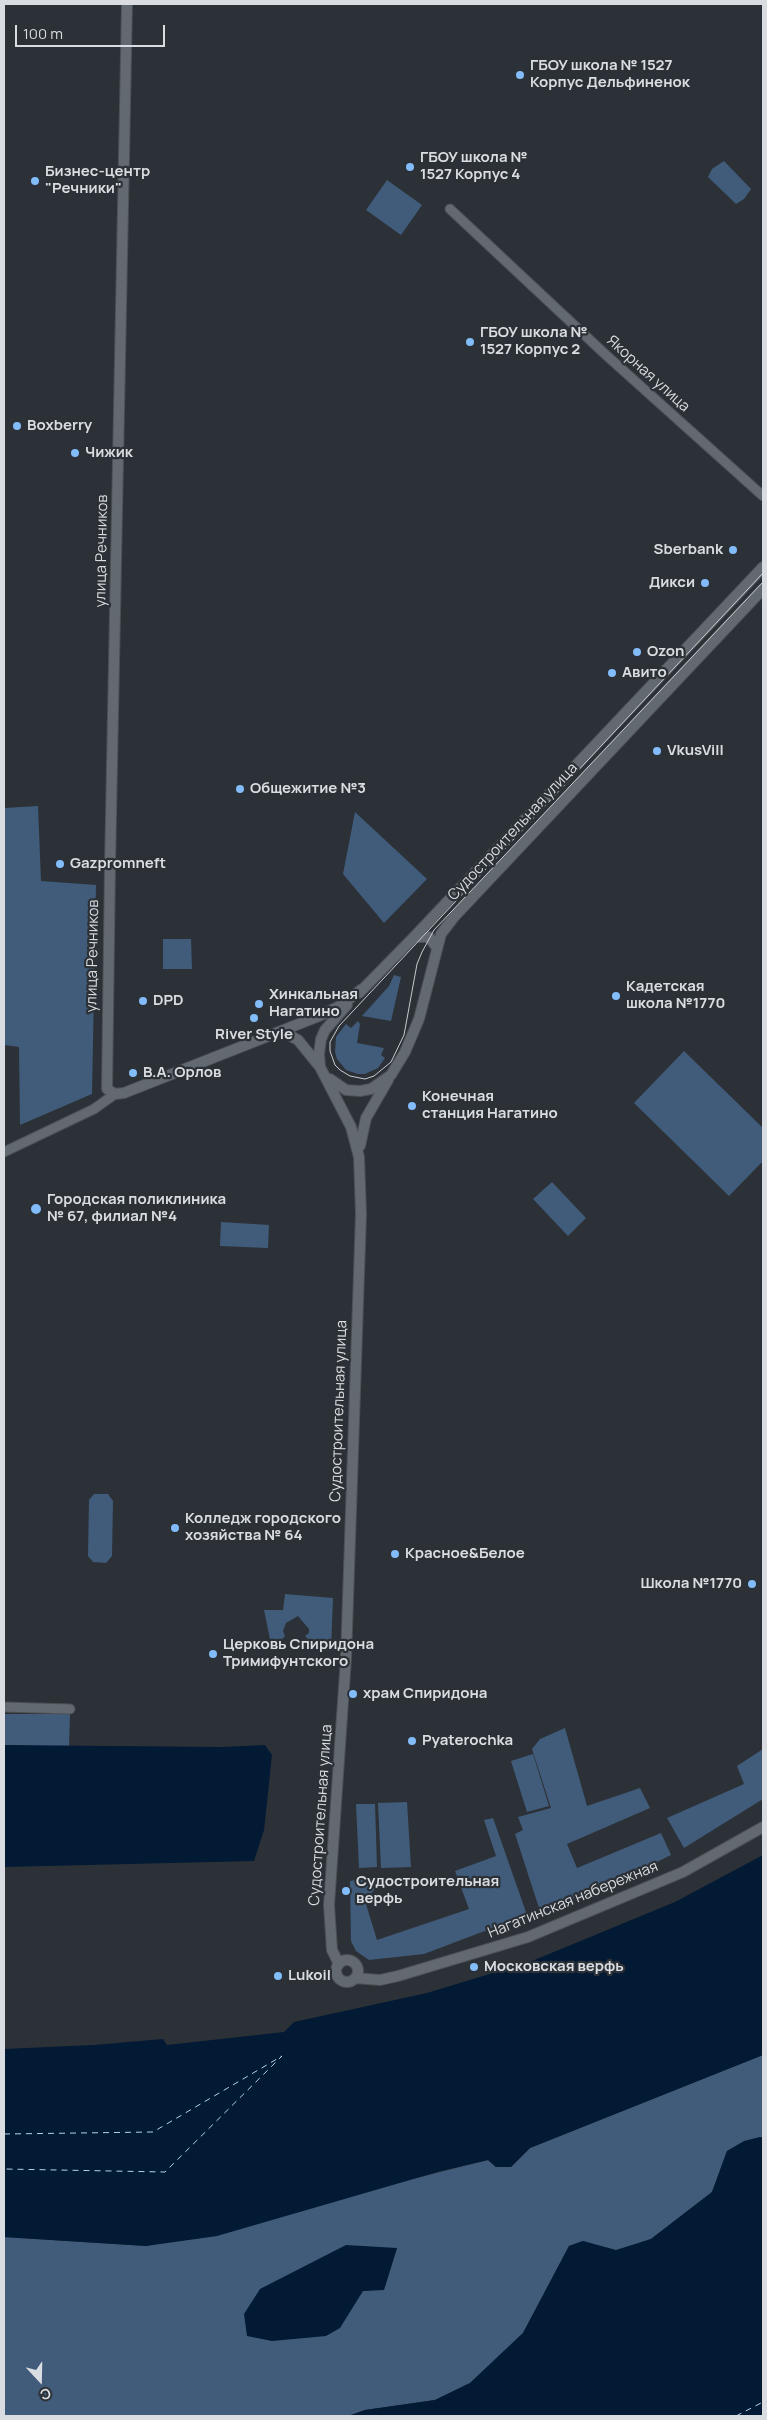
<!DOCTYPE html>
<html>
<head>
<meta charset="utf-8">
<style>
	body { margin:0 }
	#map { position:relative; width:767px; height:2420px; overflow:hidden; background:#2c3137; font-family:Manrope,sans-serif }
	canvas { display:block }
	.frame { position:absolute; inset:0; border:5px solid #d9dde1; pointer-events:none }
	.north { position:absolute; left:15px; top:2355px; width:50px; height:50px; -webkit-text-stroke:4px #2c3137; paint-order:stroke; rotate:159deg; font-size:14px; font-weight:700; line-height:20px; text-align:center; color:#d9dde1 }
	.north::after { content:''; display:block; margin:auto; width:18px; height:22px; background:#d9dde1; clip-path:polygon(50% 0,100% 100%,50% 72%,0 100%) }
	.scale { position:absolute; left:15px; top:25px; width:150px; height:22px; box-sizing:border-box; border:2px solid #d9dde1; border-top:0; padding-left:6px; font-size:15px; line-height:18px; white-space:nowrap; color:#d9dde1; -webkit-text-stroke:4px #2c3137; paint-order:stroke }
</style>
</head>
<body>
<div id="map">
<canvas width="767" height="2420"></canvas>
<div class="frame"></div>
<div class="north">С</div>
<div class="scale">100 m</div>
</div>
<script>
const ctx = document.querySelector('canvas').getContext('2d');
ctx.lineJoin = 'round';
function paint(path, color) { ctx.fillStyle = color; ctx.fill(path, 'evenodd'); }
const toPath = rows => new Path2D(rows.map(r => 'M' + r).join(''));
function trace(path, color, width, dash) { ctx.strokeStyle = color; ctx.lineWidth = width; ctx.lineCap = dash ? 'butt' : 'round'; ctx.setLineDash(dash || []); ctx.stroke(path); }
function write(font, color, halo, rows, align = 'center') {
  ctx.font = font + ' Manrope,sans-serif'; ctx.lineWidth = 4.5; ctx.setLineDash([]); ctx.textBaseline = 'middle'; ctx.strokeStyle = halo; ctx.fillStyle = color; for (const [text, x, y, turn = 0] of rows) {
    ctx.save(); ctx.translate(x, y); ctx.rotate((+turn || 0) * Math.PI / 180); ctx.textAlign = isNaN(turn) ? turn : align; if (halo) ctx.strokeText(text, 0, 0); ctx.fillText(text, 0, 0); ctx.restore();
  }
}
paint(toPath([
	[724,161,751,189,744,199,736,204,708,177,712,169],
	[387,180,422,205,401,235,366,210],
	[38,806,41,881,96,885,92,1094,20,1125,19,1047,4,1045,4,808],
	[355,812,427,879,384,923,343,874],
	[163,939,191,939,192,969,163,969],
	[394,975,401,977,391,1021,362,1016,389,986],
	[358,1021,360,1024,357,1043,384,1048,381,1055,385,1058,378,1068,365,1074,358,1074,346,1070,337,1059,335,1052,336,1037,346,1024,351,1028],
	[684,1051,763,1128,763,1161,729,1196,634,1103],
	[552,1182,586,1218,568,1236,533,1199],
	[221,1222,269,1225,268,1248,220,1246],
	[94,1494,108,1494,113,1501,112,1556,106,1563,93,1562,88,1556,89,1500],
	[285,1594,333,1598,331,1650,318,1649,305,1636,309,1633,309,1629,298,1616,286,1623,283,1631,285,1636,272,1649,264,1610,283,1610],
	[4,1714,70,1714,69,1747,4,1745],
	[565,1728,587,1806,640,1788,650,1808,567,1844,577,1868,661,1833,671,1855,608,1886,540,1911,515,1834,523,1830,518,1817,551,1808,532,1749,540,1739],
	[763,1749,763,1799,684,1848,667,1818,744,1784,737,1766],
	[533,1754,549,1806,527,1812,511,1761],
	[407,1802,411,1867,381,1868,378,1803],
	[356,1804,375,1804,377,1867,359,1868],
	[493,1818,527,1915,424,1954,369,1960,356,1951,351,1941,350,1881,377,1876,375,1889,365,1901,377,1940,469,1909,455,1871,496,1856,484,1820],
	[763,2055,763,2138,760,2137,727,2151,712,2192,651,2239,616,2251,583,2241,569,2246,523,2333,470,2383,435,2400,365,2410,348,2416,4,2416,4,2237,146,2246,488,2160,496,2167,511,2167,530,2148],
	[397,2248,384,2289,363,2291]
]), '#405c7a');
paint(toPath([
	[4,1745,222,1747,265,1745,272,1755,264,1830,254,1861,4,1867],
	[763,1855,763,2055,530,2148,511,2167,496,2167,488,2160,441,2171,217,2236,146,2246,4,2237,4,2049,94,2045,163,2039,167,2045,284,2032,294,2022,427,1993,532,1961,675,1902],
	[760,2137,763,2138,763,2416,348,2416,365,2410,435,2400,470,2383,523,2333,569,2246,583,2241,616,2250,651,2239,712,2192,727,2151,744,2141],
	[346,2245,397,2248,384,2290,363,2291,340,2328,326,2336,272,2341,247,2336,244,2314,260,2289]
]), '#021a34');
trace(toPath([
	[4,2134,153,2132,282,2056,165,2172,4,2169],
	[736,2416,763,2402]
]), '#b6d1ef', 1, [6, 5]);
const minor = toPath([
	[450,209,606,355,763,496],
	[4,1152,94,1109,115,1094],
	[4,1707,70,1709]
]);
const tertiary = toPath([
	[127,4,110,866,107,1089,115,1094,124,1093,319,1016,340,1006,362,989],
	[414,937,429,937,437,948],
	[359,993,414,937,763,567],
	[276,1034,287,1034,298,1040,320,1067,351,1127,359,1157,361,1214,346,1658,329,1905,332,1950,339,1964],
	[320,1066,319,1054,321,1039,325,1030,347,1005],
	[330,1079,346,1090,360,1091,371,1089,391,1075,405,1052,419,1019,441,934,454,917,763,589],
	[360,1146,366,1118,388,1080],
	'336 1971a11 11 0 1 1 22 0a11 11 0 1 1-22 0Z',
	[355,1978,380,1980,398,1976,528,1937,683,1872,763,1827]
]);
trace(minor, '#4b5055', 11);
trace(tertiary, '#4b5055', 12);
trace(minor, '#636970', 9);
trace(tertiary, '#636970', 10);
trace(toPath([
	[763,573,339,1026,330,1042,330,1051,335,1065,340,1070,350,1076,365,1079,374,1076,391,1062,404,1035,417,964,422,952,434,930,763,582]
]), '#c7cbcf', 1);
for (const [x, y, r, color] of [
	[520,75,5,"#82bcfa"],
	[410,167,5,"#82bcfa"],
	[35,181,5,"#82bcfa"],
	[470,342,5,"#82bcfa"],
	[17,426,5,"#82bcfa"],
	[75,453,5,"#82bcfa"],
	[733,550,5,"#82bcfa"],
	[705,583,5,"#82bcfa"],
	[637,652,5,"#82bcfa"],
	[612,673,5,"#82bcfa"],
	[657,751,5,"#82bcfa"],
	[240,789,5,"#82bcfa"],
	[60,864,5,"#82bcfa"],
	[616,996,5,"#82bcfa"],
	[143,1001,5,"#82bcfa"],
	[259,1004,5,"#82bcfa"],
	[254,1018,5,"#82bcfa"],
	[133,1073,5,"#82bcfa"],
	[412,1106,5,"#82bcfa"],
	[36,1209,6,"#82bcfa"],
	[175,1528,5,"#82bcfa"],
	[395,1554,5,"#82bcfa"],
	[752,1584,5,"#82bcfa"],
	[213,1654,5,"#82bcfa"],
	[353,1694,5,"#82bcfa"],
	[412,1741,5,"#82bcfa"],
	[346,1891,5,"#82bcfa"],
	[474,1967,5,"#82bcfa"],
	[278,1976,5,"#82bcfa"]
]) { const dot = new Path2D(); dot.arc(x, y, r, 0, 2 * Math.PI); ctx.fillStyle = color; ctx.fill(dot); trace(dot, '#2c3137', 2); }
write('bold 15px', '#d9dde1', '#2c3137', [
	["ГБОУ школа № 1527",530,66],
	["Корпус Дельфиненок",530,83],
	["ГБОУ школа №",420,158],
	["1527 Корпус 4",420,175],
	["Бизнес-центр",45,172],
	["\"Речники\"",45,189],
	["ГБОУ школа №",480,333],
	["1527 Корпус 2",480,350],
	["Boxberry",27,426],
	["Чижик",85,453],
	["Sberbank",723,550,"right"],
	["Дикси",695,583,"right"],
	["Ozon",647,652],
	["Авито",622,673],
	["VkusVill",667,751],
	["Общежитие №3",250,789],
	["Gazpromneft",70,864],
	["Кадетская",626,987],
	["школа №1770",626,1004],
	["Хинкальная",269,995],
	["Нагатино",269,1012],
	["DPD",153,1001],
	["River Style",254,1035,"center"],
	["В.А. Орлов",143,1073],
	["Конечная",422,1097],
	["станция Нагатино",422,1114],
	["Городская поликлиника",47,1200],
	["№ 67, филиал №4",47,1217],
	["Колледж городского",185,1519],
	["хозяйства № 64",185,1536],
	["Красное&Белое",405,1554],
	["Школа №1770",742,1584,"right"],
	["Церковь Спиридона",223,1645],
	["Тримифунтского",223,1662],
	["храм Спиридона",363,1694],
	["Pyaterochka",422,1741],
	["Судостроительная",356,1882],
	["верфь",356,1899],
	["Московская верфь",484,1967],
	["Lukoil",288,1976]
], 'left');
write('15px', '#d9dde1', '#2c3137', [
	["Якорная улица",648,374,42],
	["улица Речников",102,551,-89],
	["Судостроительная улица",513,832,-47],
	["улица Речников",93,956,-89],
	["Судостроительная улица",339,1411,-88],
	["Судостроительная улица",321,1815,-86],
	["Нагатинская набережная",573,1900,-22]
]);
</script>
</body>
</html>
